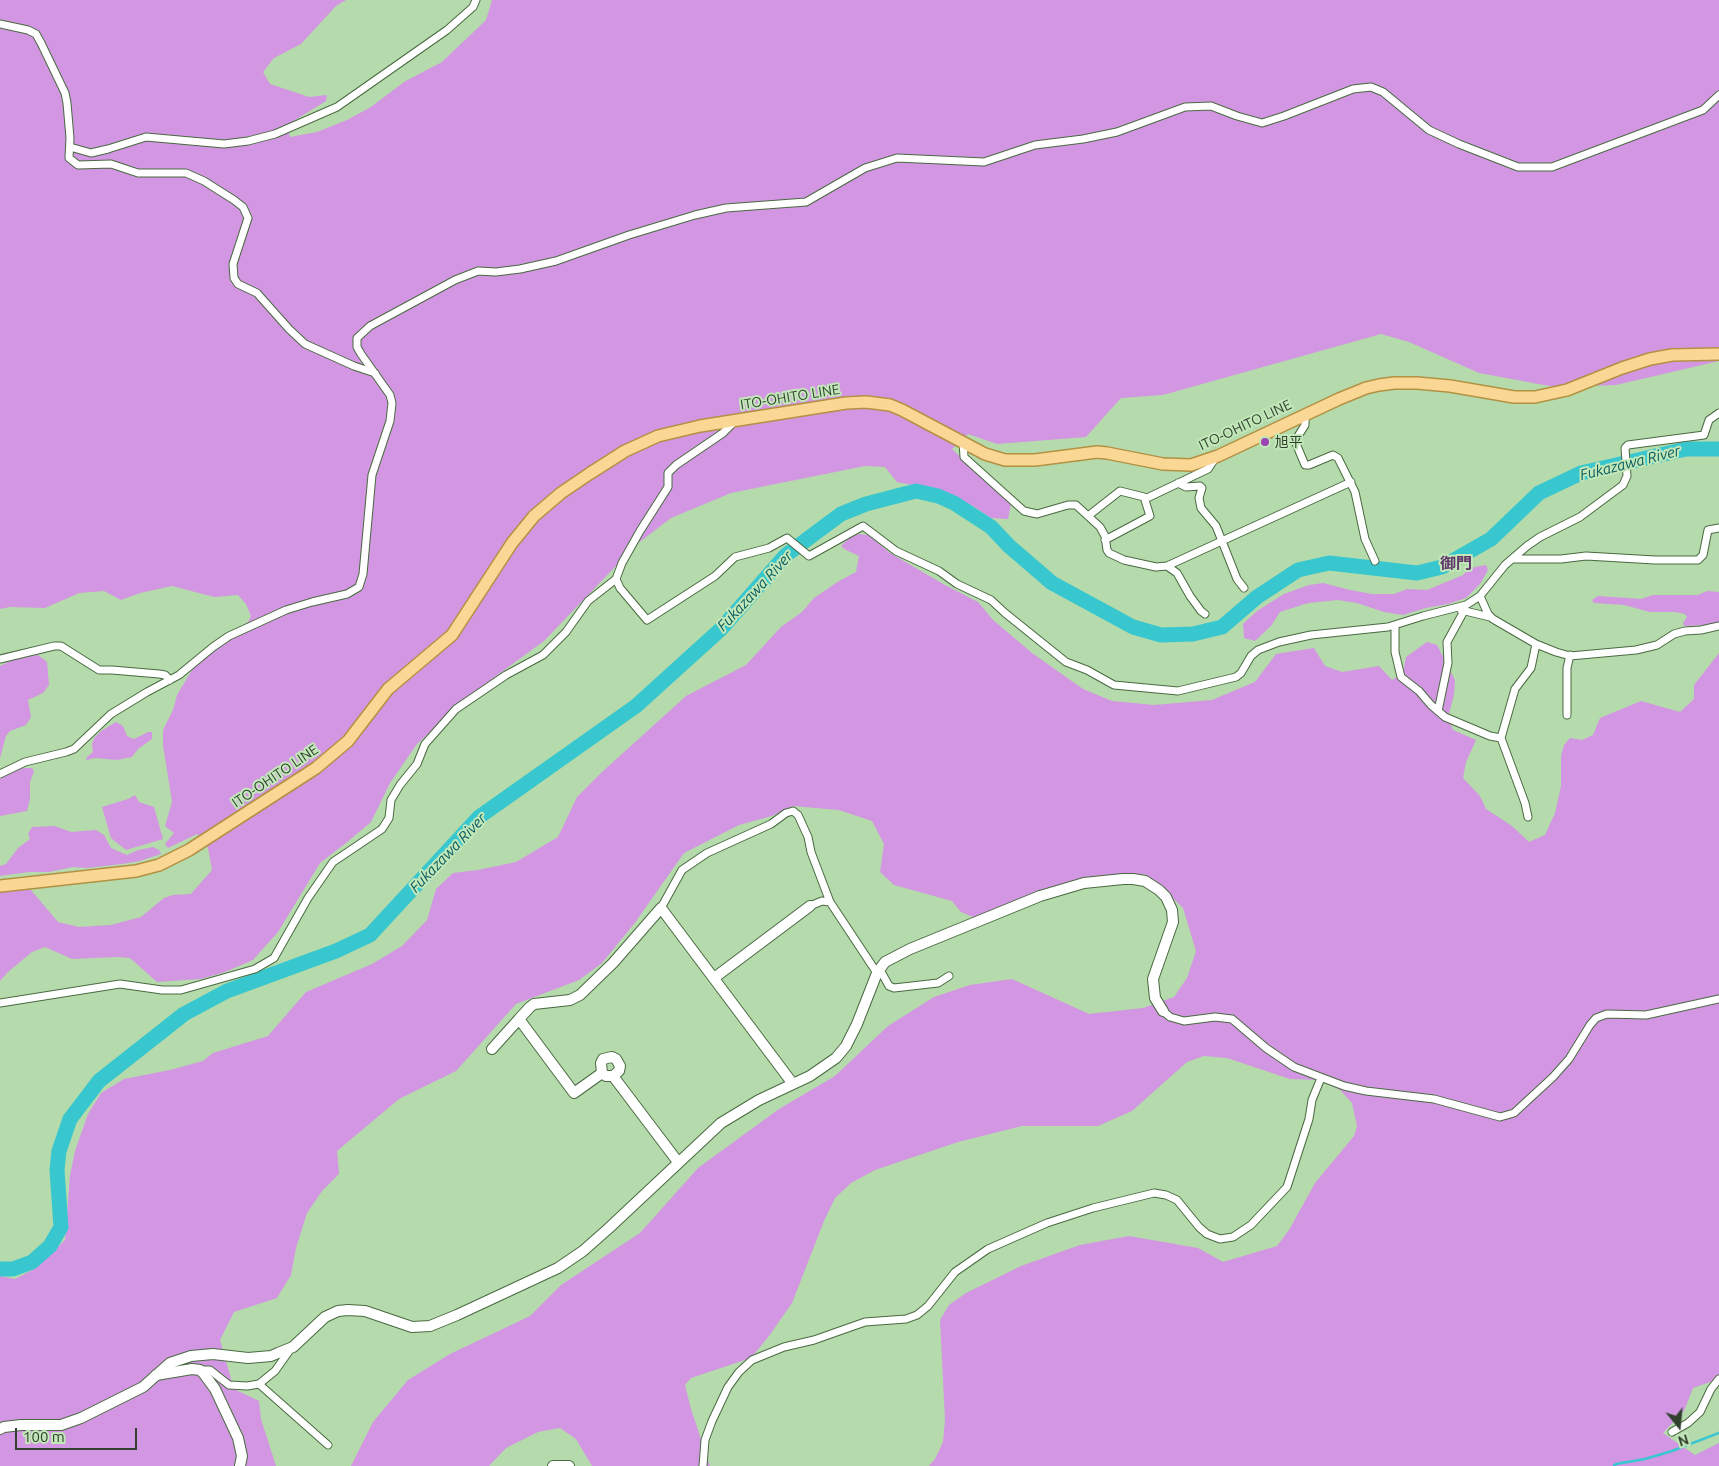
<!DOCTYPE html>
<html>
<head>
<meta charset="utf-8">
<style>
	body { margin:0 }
	#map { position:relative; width:1719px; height:1466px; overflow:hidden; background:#b5daac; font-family:Ubuntu,sans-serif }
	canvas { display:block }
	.north { position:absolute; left:1654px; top:1401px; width:50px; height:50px; -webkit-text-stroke:4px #c2e7b9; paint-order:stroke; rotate:163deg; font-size:14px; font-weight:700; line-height:20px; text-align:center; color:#32412f }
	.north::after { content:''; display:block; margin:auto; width:18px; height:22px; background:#32412f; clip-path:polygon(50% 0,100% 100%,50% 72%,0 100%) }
	.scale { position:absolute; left:15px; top:1428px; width:122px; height:22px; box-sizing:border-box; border:2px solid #32412f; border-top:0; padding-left:6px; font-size:15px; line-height:18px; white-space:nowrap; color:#32412f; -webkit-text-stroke:4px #c2e7b9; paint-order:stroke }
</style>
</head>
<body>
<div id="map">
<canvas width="1719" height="1466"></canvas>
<div class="north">N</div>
<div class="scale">100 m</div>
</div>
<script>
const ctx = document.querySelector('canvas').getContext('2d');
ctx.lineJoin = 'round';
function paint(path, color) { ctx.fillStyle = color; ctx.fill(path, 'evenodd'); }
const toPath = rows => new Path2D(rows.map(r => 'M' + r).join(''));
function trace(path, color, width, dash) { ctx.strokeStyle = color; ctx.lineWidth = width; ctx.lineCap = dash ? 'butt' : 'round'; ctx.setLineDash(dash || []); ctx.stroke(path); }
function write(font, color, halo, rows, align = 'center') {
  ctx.font = font + ' Ubuntu,"Noto Sans JP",sans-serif'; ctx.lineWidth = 4; ctx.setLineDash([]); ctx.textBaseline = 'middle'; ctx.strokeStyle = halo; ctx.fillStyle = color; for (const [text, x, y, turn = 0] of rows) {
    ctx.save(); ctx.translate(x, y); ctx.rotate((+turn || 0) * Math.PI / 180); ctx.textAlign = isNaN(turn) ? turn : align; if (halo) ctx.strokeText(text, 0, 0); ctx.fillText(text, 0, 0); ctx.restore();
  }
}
paint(toPath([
	[0,0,346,0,336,6,301,44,274,58,263,72,270,84,309,97,327,95,326,101,287,125,290,137,317,132,347,120,371,107,404,82,442,62,486,20,492,0,1719,0,1719,361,1616,385,1555,387,1479,373,1409,342,1381,334,1163,395,1121,398,1086,437,997,444,968,434,952,449,1011,504,1008,519,991,518,973,506,937,490,897,482,885,467,865,466,731,493,671,518,637,544,544,641,473,693,417,744,390,783,371,822,346,843,320,863,278,932,253,960,225,972,201,979,157,982,130,958,117,957,72,959,45,947,32,952,8,972,0,981,0,892,30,889,58,922,79,927,111,925,141,917,164,898,173,895,191,894,212,870,208,848,197,834,168,848,165,844,174,833,165,826,172,802,163,745,163,730,173,710,177,695,192,670,231,633,248,622,251,616,246,604,238,595,214,597,172,586,140,593,121,600,104,591,79,593,45,608,10,607,0,609],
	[859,534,868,535,890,553,945,585,978,602,993,620,1032,653,1083,689,1112,701,1154,705,1212,700,1255,682,1276,654,1314,648,1325,666,1342,672,1379,666,1392,680,1403,673,1406,657,1427,642,1437,645,1455,680,1454,695,1448,717,1453,730,1476,740,1466,762,1463,778,1480,796,1486,809,1512,826,1529,842,1545,835,1555,813,1561,786,1561,756,1564,745,1570,738,1582,740,1593,735,1600,718,1641,701,1680,712,1694,699,1694,685,1719,653,1719,1379,1693,1388,1684,1411,1663,1433,1695,1455,1719,1443,1719,1466,929,1466,935,1459,943,1442,945,1419,940,1320,949,1305,966,1293,1021,1266,1080,1245,1129,1236,1198,1248,1223,1262,1277,1246,1289,1230,1315,1183,1354,1136,1357,1126,1352,1103,1340,1090,1318,1080,1290,1079,1227,1058,1204,1056,1187,1062,1132,1111,1098,1126,1022,1126,958,1142,875,1170,851,1183,835,1198,824,1221,792,1303,769,1336,751,1358,691,1378,685,1385,691,1409,710,1466,592,1466,576,1439,560,1428,538,1432,506,1448,489,1466,351,1466,373,1422,408,1380,450,1354,530,1316,561,1285,640,1233,698,1168,779,1109,835,1076,888,1026,934,997,970,985,1012,979,1089,1014,1143,1008,1174,997,1187,978,1196,951,1183,908,1155,881,1144,874,1093,881,989,920,978,919,961,912,952,901,894,885,880,872,884,844,872,821,839,810,793,806,772,816,739,825,684,853,634,924,602,963,579,980,516,1004,456,1071,399,1099,337,1151,339,1174,322,1191,307,1213,296,1248,291,1275,277,1298,234,1312,220,1340,234,1389,259,1401,261,1419,276,1466,0,1466,0,1276,15,1279,36,1268,65,1240,70,1175,75,1151,88,1114,101,1093,124,1079,170,1070,203,1061,213,1053,268,1036,306,992,372,964,402,946,427,920,436,889,453,873,478,870,516,862,558,837,577,797,601,773,686,696,746,665,781,627,802,612,814,598,839,581,856,572,859,556,846,550,841,546,849,538],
	[1486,565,1488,570,1480,584,1466,598,1448,604,1426,608,1403,615,1384,612,1357,603,1338,600,1308,603,1280,612,1271,626,1255,641,1244,638,1243,624,1257,611,1284,594,1309,585,1323,583,1350,590,1372,594,1394,594,1407,589,1427,590,1463,575,1470,568],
	[1707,591,1719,592,1719,622,1706,625,1684,626,1683,623,1687,617,1685,614,1675,612,1650,612,1624,605,1594,603,1592,600,1598,596,1641,599,1653,595,1698,595],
	[38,655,47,662,49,685,43,693,28,700,31,717,26,725,10,731,6,736,0,758,0,666,14,659],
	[116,722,123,726,127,736,134,739,148,732,152,732,152,739,138,749,132,757,117,760,95,758,87,760,86,758,93,752,92,745,94,738,101,731],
	[24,768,32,768,34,771,30,782,30,799,27,811,0,816,0,779,12,770],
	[135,795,139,802,154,807,163,839,126,850,111,838,102,807,128,799],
	[55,826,71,832,96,830,104,835,111,848,127,855,138,850,153,847,159,850,161,854,140,861,122,864,87,868,73,867,49,872,29,872,0,876,0,866,6,864,18,848,30,839,28,834,32,827]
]), '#d396e2');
trace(toPath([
	[1614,1466,1616,1464,1645,1459,1672,1451,1719,1433]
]), '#38c7ce', 2.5);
trace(toPath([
	[0,1269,13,1269,32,1262,50,1246,61,1227,57,1170,59,1151,70,1119,99,1081,184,1014,227,991,336,951,370,935,479,817,636,706,721,629,786,555,841,514,866,504,916,491,938,496,954,503,991,527,1009,546,1052,583,1133,627,1161,635,1193,634,1222,627,1257,597,1298,570,1329,563,1417,573,1442,567,1491,539,1539,493,1581,473,1686,449,1719,449]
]), '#38c7ce', 15);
const street = toPath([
	[0,24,28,30,36,34,41,43,65,93,67,103,70,138,69,158,78,165,111,164,138,173,186,173,204,181,234,200,243,207,248,218,233,264,234,278,238,284,257,293,289,329,305,344,354,366,375,373],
	[70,147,91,153,108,149,146,137,224,144,248,141,275,134,337,107,447,30,473,7,476,0],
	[1305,414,1305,425,1295,441,1305,465,1309,465,1333,455,1338,458,1355,492,1365,539,1375,561],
	[963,442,964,457,1024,511,1037,514,1068,505,1076,505,1100,527,1105,536,1107,550,1109,553,1124,560,1156,567,1167,566,1351,482],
	[1178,483,1186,487,1200,486,1202,488,1199,498,1201,508,1216,526,1237,579,1244,588],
	[1145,499,1208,469,1216,457],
	[1088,516,1120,491,1144,497,1150,516,1105,540],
	[1513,559,1561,559,1586,556,1655,560,1698,560,1703,555,1708,530,1719,528],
	[1167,566,1177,573,1190,596,1201,611,1205,614],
	[616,579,620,588,647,620,715,576,735,557,769,548,787,538,809,556,863,526,896,551,939,571,957,584,991,600,1005,613,1066,662,1087,670,1114,685,1178,691,1236,677,1241,673,1251,656,1258,650,1279,642,1311,635,1388,627,1423,616,1466,605,1480,596,1505,565,1527,546,1540,537,1580,517,1623,485,1627,476,1625,448,1628,445,1704,435,1709,420,1719,413],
	[1480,596,1488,614,1493,619,1536,644,1556,652,1570,656,1636,650,1657,645,1674,634,1685,631,1701,630,1719,626],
	[1461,610,1490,617],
	[1395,626,1395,652,1401,677,1419,691,1431,705,1445,717,1490,736,1501,738],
	[0,659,54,646,61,646,99,670,112,670,159,674,165,675,170,680],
	[1438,711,1448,663,1447,642,1464,611],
	[1567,715,1567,668,1570,655],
	[0,774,25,762,66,752,74,749,111,714,147,692,179,675,213,647,229,636,286,610,312,602,347,594,359,587,363,574,372,475,390,421,392,403,390,395,361,354,357,347,357,338,370,326,455,280,478,271,496,272,520,269,556,261,629,235,695,215,726,208,806,202,865,168,897,158,984,162,1035,145,1083,139,1117,132,1185,107,1211,106,1237,116,1262,123,1284,116,1353,89,1371,87,1383,92,1429,130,1459,144,1518,167,1552,167,1703,110,1719,95],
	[1528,817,1525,803,1501,738,1515,689,1531,668,1536,644],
	[810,906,822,901,830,902,877,973],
	[661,908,682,870,707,853,771,824,786,813,793,811,798,815,808,837,811,852,830,902],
	[879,968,889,986,894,988,938,983,949,976],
	[0,1003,120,984,162,990,181,990,255,969,274,958,308,898,333,862,382,829,389,818,391,800,400,785,417,764,425,744,456,709,506,675,543,655,566,632,588,601,616,579,622,563,640,531,668,487,668,473,676,465,723,433,734,422],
	[1163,1011,1170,1017,1184,1021,1215,1017,1232,1019,1266,1048,1294,1067,1344,1086,1366,1091,1434,1099,1500,1117,1514,1113,1553,1077,1569,1059,1590,1025,1596,1018,1607,1014,1646,1015,1719,999],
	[200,1370,210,1370,229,1385,247,1386,259,1384,275,1371,292,1347],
	[259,1384,328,1445],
	[1672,1432,1688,1423,1700,1412,1711,1389,1719,1379],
	[703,1466,705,1440,712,1421,728,1387,739,1372,752,1360,784,1347,814,1340,865,1322,906,1319,917,1315,928,1306,955,1272,988,1249,1047,1223,1093,1208,1154,1193,1166,1195,1177,1200,1199,1227,1207,1234,1220,1239,1233,1237,1251,1225,1287,1187,1309,1119,1312,1100,1321,1078]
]);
const secondary = toPath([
	[714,978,810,906],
	[492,1049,519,1019],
	[602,1073,601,1063,603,1059,612,1057,616,1059,620,1066,619,1071,613,1076],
	[678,1162,613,1076,606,1076,602,1073,574,1093,519,1019,530,1007,534,1004,570,1000,580,995,613,963,661,908,793,1084],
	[156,1375,192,1369,200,1370,204,1374,215,1389,238,1438,242,1456,240,1466],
	[0,1429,4,1427,21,1425,61,1425,81,1418,143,1387,170,1363,191,1356,213,1354,248,1358,271,1356,278,1353,293,1347,325,1317,338,1311,348,1310,365,1311,412,1327,430,1326,457,1315,558,1268,583,1251,609,1228,721,1123,759,1100,810,1076,836,1058,846,1046,857,1024,877,973,885,962,910,949,1040,896,1084,883,1123,879,1133,879,1145,881,1159,890,1166,897,1172,910,1173,922,1153,979,1155,998,1163,1011],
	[553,1466,569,1466]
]);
const primary = toPath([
	[0,886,136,871,159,865,189,850,316,768,348,741,388,689,452,635,512,543,534,516,561,493,589,474,625,451,658,436,700,426,846,403,866,402,890,405,902,410,985,454,1005,460,1035,460,1097,452,1107,453,1163,464,1191,465,1218,456,1339,399,1366,388,1379,385,1394,383,1417,383,1450,386,1514,397,1535,397,1567,390,1622,368,1650,359,1672,355,1719,354]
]);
trace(street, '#496a41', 9);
trace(secondary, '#496a41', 12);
trace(primary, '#b39143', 14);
trace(street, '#fff', 7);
trace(secondary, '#fff', 10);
trace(primary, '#fbd795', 11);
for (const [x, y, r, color] of [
	[1265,442,5,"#9b43b0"]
]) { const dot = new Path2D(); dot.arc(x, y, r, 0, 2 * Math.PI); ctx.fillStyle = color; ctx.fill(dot); trace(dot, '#c2e7b9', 2); }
write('14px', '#32412f', '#c2e7b9', [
	["ITO-OHITO LINE",790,397,-9],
	["ITO-OHITO LINE",1245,425,-25],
	["ITO-OHITO LINE",275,776,-34]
]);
write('14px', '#32412f', '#c2e7b9', [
	["旭平",1275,442]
], 'left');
write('italic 15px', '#095b5f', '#c2e7b9', [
	["Fukazawa River",1630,463,-14],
	["Fukazawa River",755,591,-47],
	["Fukazawa River",448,853,-46]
]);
write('bold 16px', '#61366b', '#c2e7b9', [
	["御門",1456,564]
]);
</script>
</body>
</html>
